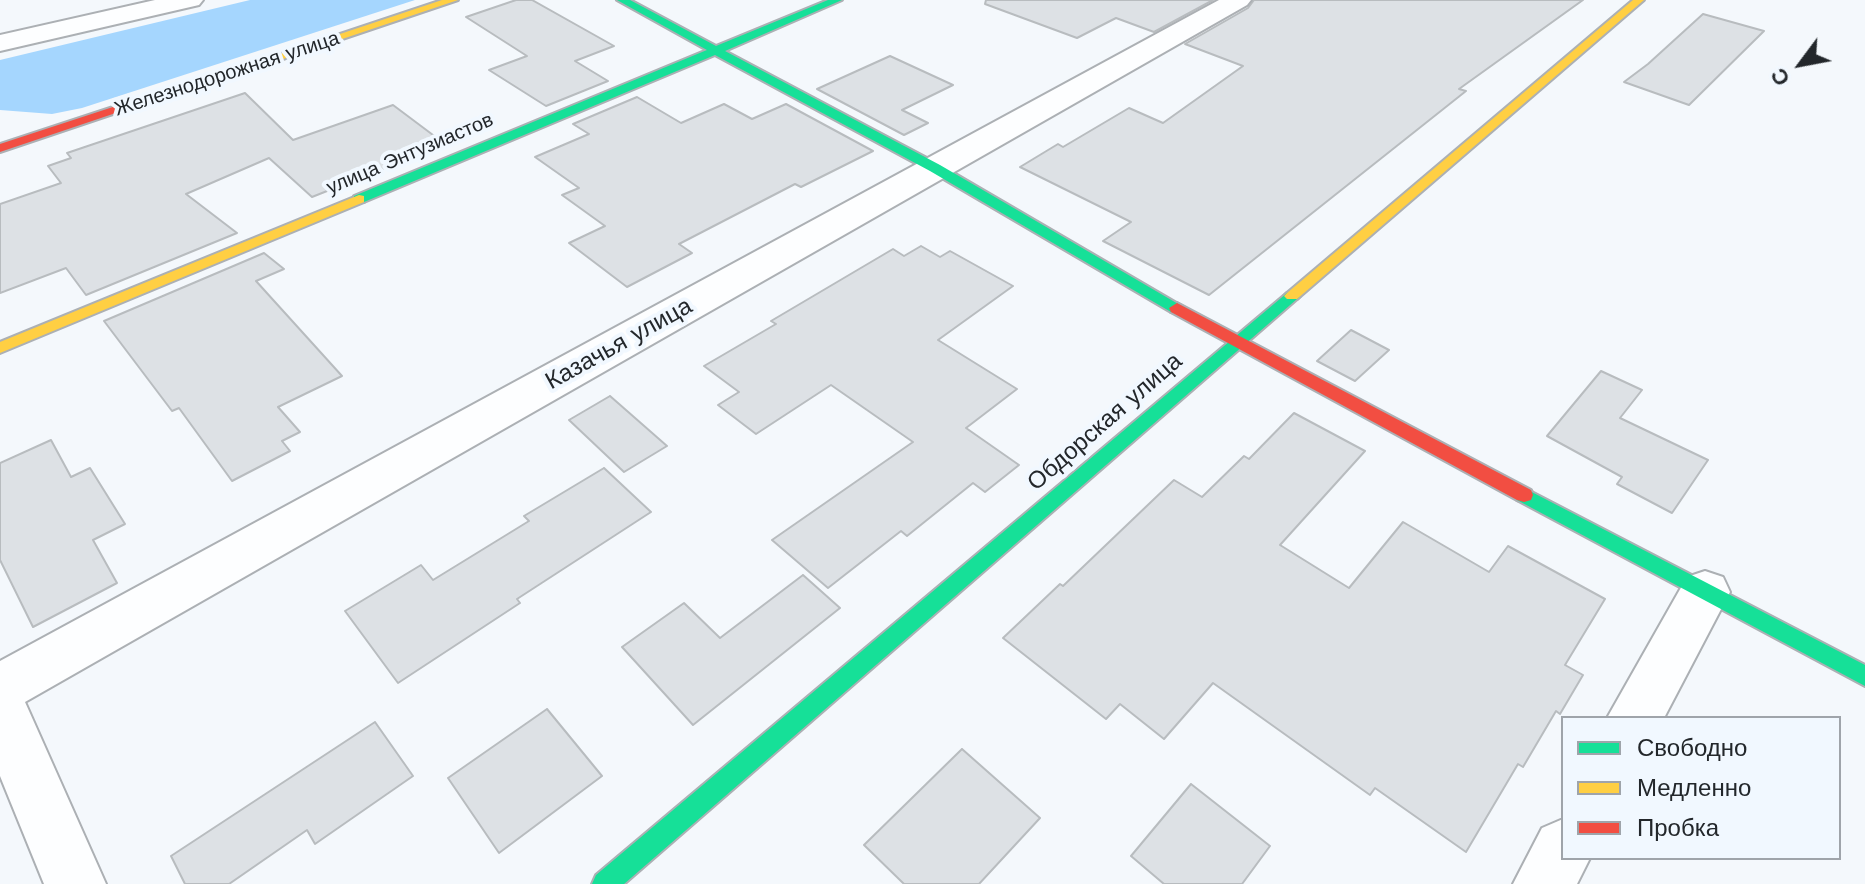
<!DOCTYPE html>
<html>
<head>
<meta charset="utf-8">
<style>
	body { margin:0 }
	#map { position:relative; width:1865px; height:884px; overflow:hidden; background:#f4f8fc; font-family:"Work Sans",sans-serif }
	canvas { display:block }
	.legend { position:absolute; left:1561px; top:716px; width:280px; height:144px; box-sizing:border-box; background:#f1f8ff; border:2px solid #9fa4aa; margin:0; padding:10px 14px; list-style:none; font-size:24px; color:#23272b }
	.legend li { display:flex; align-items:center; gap:16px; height:40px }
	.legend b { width:40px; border:2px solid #9fa4aa }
	.north { position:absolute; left:1761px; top:24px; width:80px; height:80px; -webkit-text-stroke:6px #f1f8ff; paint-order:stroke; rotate:238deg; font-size:22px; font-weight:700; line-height:32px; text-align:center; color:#23272b }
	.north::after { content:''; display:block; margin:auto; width:28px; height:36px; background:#23272b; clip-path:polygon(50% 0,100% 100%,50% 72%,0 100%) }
</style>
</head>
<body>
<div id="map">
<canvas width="1865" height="884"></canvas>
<ul class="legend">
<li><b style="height:10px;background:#16e098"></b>Свободно</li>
<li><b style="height:10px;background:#ffcf43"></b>Медленно</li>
<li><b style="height:10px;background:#f24e42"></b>Пробка</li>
</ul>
<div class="north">С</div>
</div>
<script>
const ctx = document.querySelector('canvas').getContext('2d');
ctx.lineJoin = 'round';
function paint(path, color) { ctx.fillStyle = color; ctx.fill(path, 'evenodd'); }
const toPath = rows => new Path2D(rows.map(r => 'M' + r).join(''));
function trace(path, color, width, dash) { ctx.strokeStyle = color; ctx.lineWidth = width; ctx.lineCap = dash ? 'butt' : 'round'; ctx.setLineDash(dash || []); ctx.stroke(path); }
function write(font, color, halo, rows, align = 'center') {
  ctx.font = font + ' "Work Sans",sans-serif'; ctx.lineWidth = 8; ctx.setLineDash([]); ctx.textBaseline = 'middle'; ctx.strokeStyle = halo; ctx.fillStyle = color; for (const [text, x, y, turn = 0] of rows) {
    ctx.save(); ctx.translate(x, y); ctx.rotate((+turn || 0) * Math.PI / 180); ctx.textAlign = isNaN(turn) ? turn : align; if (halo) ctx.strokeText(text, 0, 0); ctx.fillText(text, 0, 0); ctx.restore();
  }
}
paint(toPath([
	[250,0,415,0,82,108,52,114,0,110,0,60]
]), '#a5d6fe');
const building = toPath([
	[516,0,532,0,614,46,575,61,608,81,546,106,489,70,527,56,466,17,516,0],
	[986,0,1213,0,1154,32,1116,18,1077,38,985,4,986,0],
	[1254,0,1583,0,1459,89,1466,91,1209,295,1103,241,1131,222,1020,167,1058,144,1063,147,1129,108,1163,123,1243,66,1185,44,1248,8,1254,0],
	[1703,14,1764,31,1689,105,1624,82,1648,64,1703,14],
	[890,56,953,85,902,110,928,123,904,135,817,89,890,56],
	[245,93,293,140,393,105,445,144,312,197,269,158,186,194,237,233,86,295,66,268,0,293,0,204,61,183,48,166,71,158,67,153,245,93],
	[637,97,681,123,724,104,752,119,786,104,873,151,801,187,795,184,679,244,692,253,627,287,569,243,605,226,562,195,579,188,535,157,589,134,573,124,637,97],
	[921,246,940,257,950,251,1013,286,938,340,1017,389,966,428,1019,465,985,492,973,483,907,536,901,531,828,588,772,540,913,442,831,385,756,434,718,405,739,392,704,366,776,324,771,321,893,249,904,256,921,246],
	[264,253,284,269,256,281,342,376,278,407,300,432,282,441,290,451,232,481,179,408,172,411,104,321,264,253],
	[1351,330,1389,350,1355,381,1317,361,1351,330],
	[1601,371,1642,390,1620,418,1708,460,1672,513,1617,484,1622,477,1547,436,1601,371],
	[610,396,667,446,624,472,569,420,610,396],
	[1294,413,1365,451,1280,545,1349,588,1403,522,1489,572,1508,546,1605,599,1565,665,1583,675,1560,714,1556,711,1523,767,1518,764,1466,852,1375,788,1370,795,1213,683,1164,739,1120,704,1106,719,1003,638,1060,584,1063,586,1174,480,1202,497,1244,456,1249,459,1294,413],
	[51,440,71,477,90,468,125,524,93,540,117,583,33,627,0,560,0,463,51,440],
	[604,468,651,512,517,599,520,603,398,683,345,611,421,565,433,580,529,521,524,516,604,468],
	[803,575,840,608,693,725,622,647,684,603,720,638,803,575],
	[547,709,602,776,499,853,448,778,547,709],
	[375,722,413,776,315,844,307,830,229,884,185,884,171,856,375,722],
	[962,749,1040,818,979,884,904,884,864,845,962,749],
	[1191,784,1270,846,1242,884,1164,884,1131,856,1191,784]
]);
paint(building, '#dde1e5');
trace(building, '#b8bcbf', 2);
const street = toPath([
	[155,0,203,0,199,5,0,51,0,35,155,0],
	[1219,0,1251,0,1247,5,25,702,106,884,44,884,0,776,0,661,1219,0],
	[1705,571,1723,577,1730,592,1664,718,1607,718,1687,577,1705,571],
	[1563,819,1563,858,1590,858,1577,884,1513,884,1542,828,1563,819]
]);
const fast = toPath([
	[617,0,630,0,716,46,828,0,842,0,725,51,940,165,1185,308,1177,313,1171,312,930,171,715,55,364,202,354,202,354,196,707,50,617,0],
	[1292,291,1297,293,1300,296,1297,299,624,884,592,884,596,875,1287,293,1292,291],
	[1524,488,1865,665,1865,686,1517,500,1515,495,1517,490,1524,488]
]);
const slow = toPath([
	[442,0,458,0,182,93,172,90,442,0],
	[1633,0,1644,0,1297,299,1287,299,1284,296,1287,293,1633,0],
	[359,195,364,196,364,202,0,353,0,342,359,195]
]);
const jam = toPath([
	[174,87,184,90,0,152,0,144,174,87],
	[1177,303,1531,490,1533,495,1531,500,1524,502,1517,500,1171,312,1169,308,1177,303]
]);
trace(street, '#acb0b4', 4);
trace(fast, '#acb0b4', 4);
trace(slow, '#acb0b4', 4);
trace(jam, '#acb0b4', 4);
paint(street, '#fdfeff');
paint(fast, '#16e098');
paint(slow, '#ffcf43');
paint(jam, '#f24e42');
write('20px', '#23272b', '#f1f8ff', [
	["Железнодорожная улица",227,74,-18],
	["улица Энтузиастов",410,154,-23]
]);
write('24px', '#23272b', '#f1f8ff', [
	["Казачья улица",619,344,-29],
	["Обдорская улица",1105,422,-41]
]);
</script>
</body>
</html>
